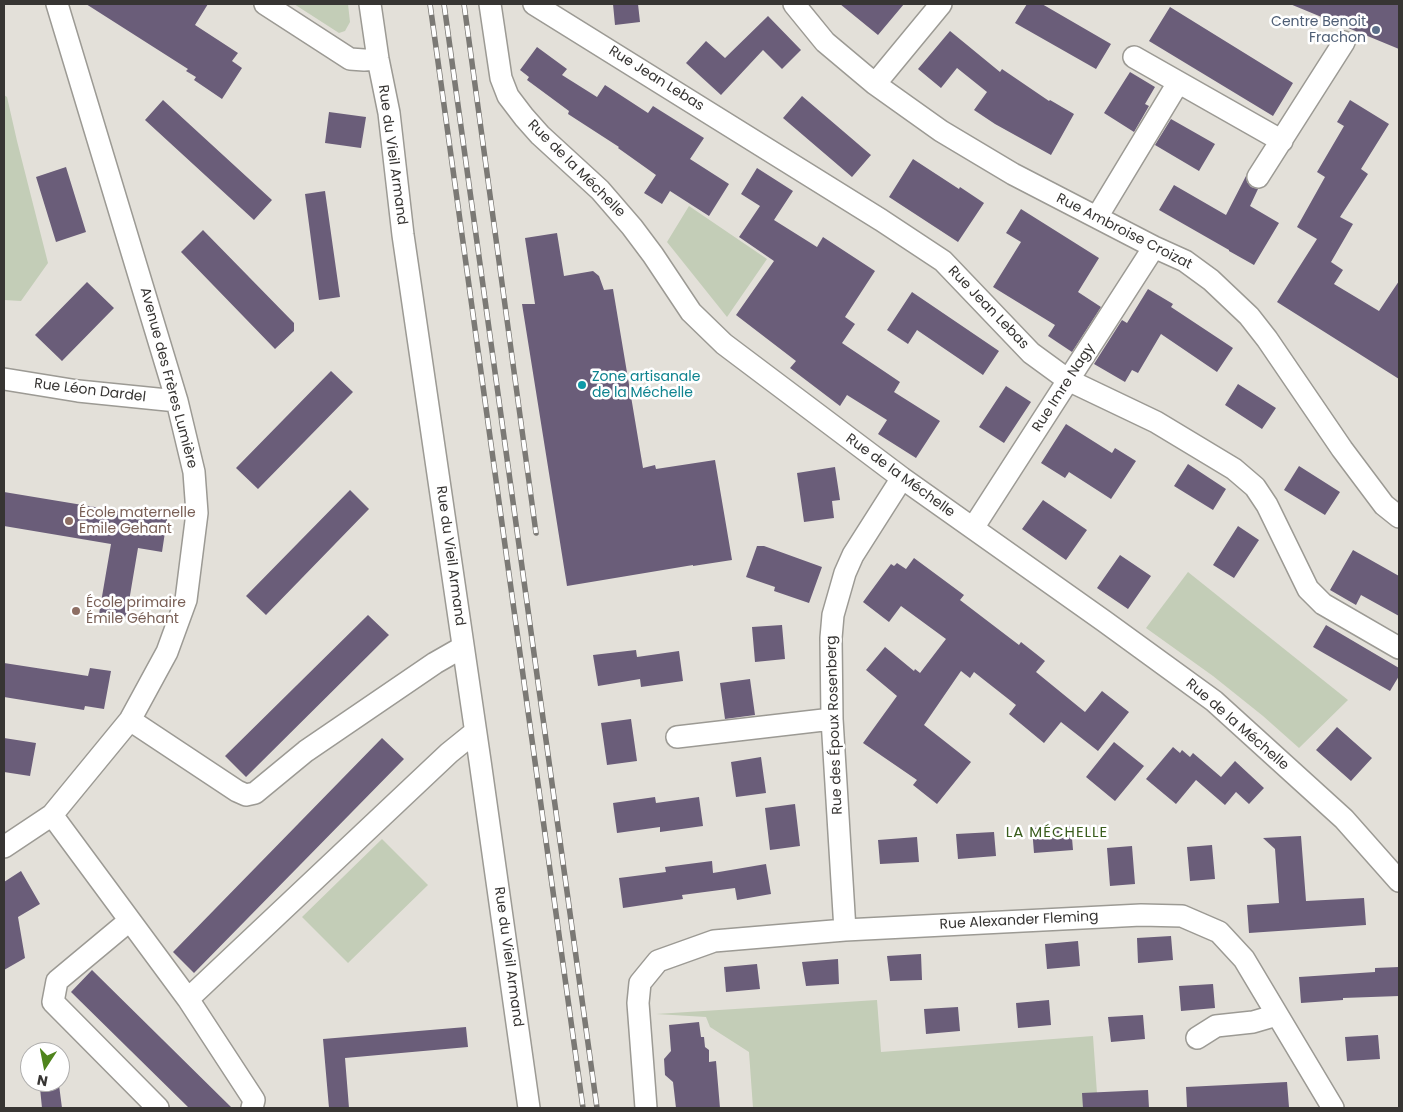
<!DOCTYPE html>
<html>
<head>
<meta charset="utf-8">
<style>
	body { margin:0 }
	#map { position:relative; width:1403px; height:1112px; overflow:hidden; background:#e3e0d9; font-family:Poppins,sans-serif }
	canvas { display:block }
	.frame { position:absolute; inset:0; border:5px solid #373533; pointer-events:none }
	.north { position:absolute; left:20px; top:1042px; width:50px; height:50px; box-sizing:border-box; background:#fff; border:1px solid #afaead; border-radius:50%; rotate:191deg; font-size:14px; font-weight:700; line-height:20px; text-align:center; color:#373533 }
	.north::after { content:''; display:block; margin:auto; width:18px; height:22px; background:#4f841c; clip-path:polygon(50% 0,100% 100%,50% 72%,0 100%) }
</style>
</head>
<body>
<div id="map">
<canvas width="1403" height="1112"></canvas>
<div class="frame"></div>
<div class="north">N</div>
</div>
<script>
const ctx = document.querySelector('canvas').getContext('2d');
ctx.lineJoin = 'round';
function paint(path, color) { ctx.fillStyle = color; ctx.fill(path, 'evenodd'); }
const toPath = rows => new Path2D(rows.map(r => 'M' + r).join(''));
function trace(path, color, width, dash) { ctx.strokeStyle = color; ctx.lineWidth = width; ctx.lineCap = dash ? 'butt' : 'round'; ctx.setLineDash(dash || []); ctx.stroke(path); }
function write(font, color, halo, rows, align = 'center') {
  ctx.font = font + ' Poppins,sans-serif'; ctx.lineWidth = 5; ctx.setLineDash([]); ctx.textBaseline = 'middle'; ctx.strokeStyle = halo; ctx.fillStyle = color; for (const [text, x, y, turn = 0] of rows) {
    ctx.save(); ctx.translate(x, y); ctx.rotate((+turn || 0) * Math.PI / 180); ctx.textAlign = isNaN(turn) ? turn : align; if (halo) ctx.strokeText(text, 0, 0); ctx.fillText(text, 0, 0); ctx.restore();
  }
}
paint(toPath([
	[294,4,348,4,350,22,345,31,339,33],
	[4,95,7,97,17,141,48,263,21,301,4,300],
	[689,206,767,259,727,317,667,242],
	[1188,572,1348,700,1299,748,1263,716,1213,676,1146,628],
	[382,839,428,885,348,963,302,917],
	[877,1000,881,1052,1093,1036,1098,1108,753,1108,749,1052,710,1027,706,1017,656,1014]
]), '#c3cdb7');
paint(toPath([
	[86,4,208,4,195,25,238,53,232,61,242,68,222,99,194,80,196,77,186,71,188,69],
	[613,4,638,4,640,22,615,25],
	[840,4,904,4,878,35],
	[1027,4,1042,4,1111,44,1096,69,1015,23],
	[1290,4,1399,4,1399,49],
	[1170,7,1293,83,1273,116,1149,41],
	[768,16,801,50,782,69,763,50,721,95,686,63,706,41,725,58],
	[950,31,1000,72,1002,69,1049,101,1050,100,1074,114,1051,155,995,124,974,110,987,92,957,68,941,88,918,69],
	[537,47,567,69,562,75,597,97,605,85,648,113,653,106,704,138,690,159,729,184,709,216,670,191,662,204,644,193,656,175,618,148,619,147,568,114,569,111,527,80,529,77,520,70],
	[1130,72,1155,87,1145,104,1149,106,1134,132,1104,113],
	[802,96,871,155,852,177,783,118],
	[163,100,272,200,254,220,145,120],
	[1350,100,1389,124,1361,169,1368,174,1340,217,1353,224,1331,262,1343,270,1334,284,1379,311,1399,281,1399,379,1277,302,1317,239,1297,227,1325,177,1317,172,1344,126,1337,122],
	[329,112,366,117,361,148,325,143],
	[1171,119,1215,144,1199,171,1155,145],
	[913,159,959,189,960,187,984,203,958,242,889,197],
	[66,167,86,232,56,242,36,177],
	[757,168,793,191,774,220,817,247,823,237,875,271,845,317,855,324,842,343,900,382,894,392,940,421,916,458,878,434,887,420,847,395,840,406,790,368,796,361,736,315,774,261,739,237,760,206,741,194],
	[1246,176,1247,182,1251,187,1258,189,1250,206,1279,223,1254,265,1229,251,1229,250,1159,210,1174,185,1226,215],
	[325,191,340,297,319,300,305,194],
	[1021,209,1099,258,1078,292,1101,307,1072,352,1048,336,1055,325,993,287,1021,242,1006,233],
	[203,230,294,323,294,331,275,349,181,252],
	[557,233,564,276,593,271,599,276,604,290,613,289,643,468,655,465,656,469,715,460,732,560,693,566,693,565,567,586,522,304,535,304,525,238],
	[87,282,114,308,62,361,35,335],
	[1148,289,1173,304,1171,307,1233,348,1217,372,1161,334,1138,373,1132,370,1125,382,1094,364,1122,320,1127,323],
	[912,292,999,351,983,375,917,330,908,344,887,330],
	[331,371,353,392,258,489,236,468],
	[1238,384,1276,408,1262,429,1225,405],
	[1006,386,1031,402,1004,443,979,427],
	[1066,424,1112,453,1115,448,1136,461,1111,499,1069,472,1065,478,1041,463],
	[1188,464,1226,489,1213,510,1174,486],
	[1299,466,1340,492,1325,515,1284,490],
	[835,467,840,500,832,501,834,518,804,522,797,473],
	[350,490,369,509,266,615,246,596],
	[4,492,167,519,162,552,138,548,126,619,99,614,111,544,4,526],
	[1043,500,1087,530,1066,560,1022,529],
	[1238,526,1259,540,1234,578,1213,565],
	[757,546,764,546,822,567,809,603,774,591,775,587,746,577],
	[1353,550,1399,576,1399,616,1361,595,1356,605,1330,590],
	[1120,555,1151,576,1128,609,1097,588],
	[914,558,964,595,960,600,1019,645,1021,642,1045,661,1036,672,1085,712,1102,691,1129,712,1098,751,1061,722,1044,743,1009,714,1016,705,974,672,970,678,961,671,924,725,971,762,937,804,913,785,917,780,863,743,897,696,866,670,885,647,914,671,915,669,920,673,946,639,901,606,889,622,863,602,891,564,894,566,897,563,906,569],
	[368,615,389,635,246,777,225,756],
	[782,625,785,659,755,662,752,627],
	[1326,625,1399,668,1399,676,1390,691,1313,647],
	[636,650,637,657,679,651,683,681,641,687,640,679,598,686,593,655],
	[4,663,88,676,90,668,111,671,104,709,85,706,84,710,4,697],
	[750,679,755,715,725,719,720,683],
	[631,719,637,761,607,765,601,723],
	[1337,727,1372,758,1351,781,1316,750],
	[4,738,36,743,30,776,4,772],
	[382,738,404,759,194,973,173,952],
	[1114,742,1144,766,1115,801,1086,777],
	[1173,747,1180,753,1182,750,1190,757,1193,753,1221,777,1235,761,1264,788,1249,804,1236,792,1225,805,1196,780,1176,804,1146,779],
	[761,757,766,793,736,797,731,762],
	[655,797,656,803,699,797,703,826,660,832,660,827,617,833,613,803],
	[795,804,800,846,770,850,765,808],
	[1071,826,1073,850,1034,853,1032,828],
	[994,832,996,856,958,859,956,834],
	[1301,836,1306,901,1364,898,1366,925,1249,933,1247,905,1279,903,1275,849,1263,838],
	[917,837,919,862,880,864,878,840],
	[1212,845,1215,879,1190,881,1187,847],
	[1132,846,1135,884,1110,886,1107,848],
	[712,861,713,873,766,864,771,894,737,900,735,888,682,895,683,899,623,908,619,878,666,872,665,867],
	[21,871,40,904,18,917,25,958,4,970,4,882],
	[1171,936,1173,960,1138,963,1137,938],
	[1078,941,1080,966,1047,969,1045,944],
	[921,954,922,980,890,981,887,956],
	[838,959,839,984,806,986,802,962],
	[757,964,760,989,726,992,724,967],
	[1399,967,1399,996,1343,998,1343,1000,1301,1003,1299,977,1375,972,1375,968],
	[92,970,232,1108,189,1108,71,992],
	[1213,984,1215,1008,1181,1011,1179,986],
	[1049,1000,1051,1025,1018,1028,1016,1003],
	[958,1007,960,1031,926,1034,924,1009],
	[1143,1015,1145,1039,1111,1042,1108,1017],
	[699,1022,701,1037,704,1037,705,1047,709,1050,709,1062,716,1061,720,1108,676,1108,673,1082,665,1075,664,1059,671,1051,669,1025],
	[466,1027,468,1047,345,1058,349,1108,329,1108,323,1039],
	[1378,1035,1380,1059,1347,1061,1345,1037],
	[1287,1082,1289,1107,1254,1108,1187,1108,1186,1087],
	[59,1085,62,1108,42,1108,40,1088],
	[1148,1090,1149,1108,1083,1108,1082,1093]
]), '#6a5d79');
const minor = toPath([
	[265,4,350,59,364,60,378,59],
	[370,4,378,59,389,113,403,235,480,761,529,1108],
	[490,4,501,78,508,96,524,117,540,135,600,190,632,227,653,255,691,312,724,344,902,478,1104,621,1214,701,1344,819,1399,881],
	[534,4,881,220,943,261,1031,353,1068,380,1156,422,1234,469,1255,487,1267,505,1308,589,1323,604,1399,648],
	[794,4,825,42,875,84,941,131,1013,174,1154,247,1185,261,1211,280,1249,316,1267,339,1342,449,1384,505,1399,517],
	[1134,57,1282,141],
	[875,84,941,4],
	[1258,177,1344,42],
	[1097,217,1178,83],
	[4,379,78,391,177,401],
	[973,528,1154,247],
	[130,720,237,791,246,795,255,793,306,751,435,663,463,647],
	[677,737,832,719],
	[52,815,188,999,254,1100,252,1108],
	[4,847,52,815,130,720,167,652,186,600,197,513,194,472,177,401,57,4],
	[129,921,57,981,53,1002,158,1108],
	[845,930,832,719,831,638,833,615,845,573,853,555,902,478],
	[188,999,449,753,475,732],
	[1197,1038,1216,1026,1253,1022,1277,1015],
	[646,1108,638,1003,640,983,658,961,714,941,845,930,1141,915,1182,916,1219,932,1244,959,1333,1108]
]);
trace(minor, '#9c9a94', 24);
trace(minor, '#fff', 21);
const rail = toPath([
	[430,4,583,1108],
	[444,4,597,1108],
	[464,4,536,533]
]);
trace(rail, '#7b7975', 5.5);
trace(rail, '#fff', 4, [11]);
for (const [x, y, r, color] of [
	[1376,30,5,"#5c6f8a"],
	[582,385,5,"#0f9aa8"],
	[69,521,5,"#8d6e63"],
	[76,611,5,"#8d6e63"]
]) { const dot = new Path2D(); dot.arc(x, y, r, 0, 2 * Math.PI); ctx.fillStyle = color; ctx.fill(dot); trace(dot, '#fff', 2); }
write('14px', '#4e5e75', '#fff', [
	["Centre Benoit",1366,22],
	["Frachon",1366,38]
], 'right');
write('14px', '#373533', '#fff', [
	["Rue Jean Lebas",656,79,32],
	["Rue du Vieil Armand",392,155,82],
	["Rue de la Méchelle",576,169,45],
	["Rue Ambroise Croizat",1124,232,27],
	["Rue Jean Lebas",988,308,46],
	["Avenue des Frères Lumière",168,378,75],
	["Rue Imre Nagy",1064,388,-57],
	["Rue Léon Dardel",90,391,7],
	["Rue de la Méchelle",900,476,36],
	["Rue du Vieil Armand",450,556,82],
	["Rue des Époux Rosenberg",835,725,-92],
	["Rue de la Méchelle",1237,725,41],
	["Rue Alexander Fleming",1019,921,-3],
	["Rue du Vieil Armand",508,957,82]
]);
write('14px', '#0d838f', '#fff', [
	["Zone artisanale",592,377],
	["de la Méchelle",592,393]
], 'left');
write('14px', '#785e54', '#fff', [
	["École maternelle",79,513],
	["Emile Gehant",79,529],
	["École primaire",86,603],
	["Émile Géhant",86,619]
], 'left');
ctx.letterSpacing = '1px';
write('15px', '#3a5d1d', '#fff', [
	["LA MÉCHELLE",1057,833]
]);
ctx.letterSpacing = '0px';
</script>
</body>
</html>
